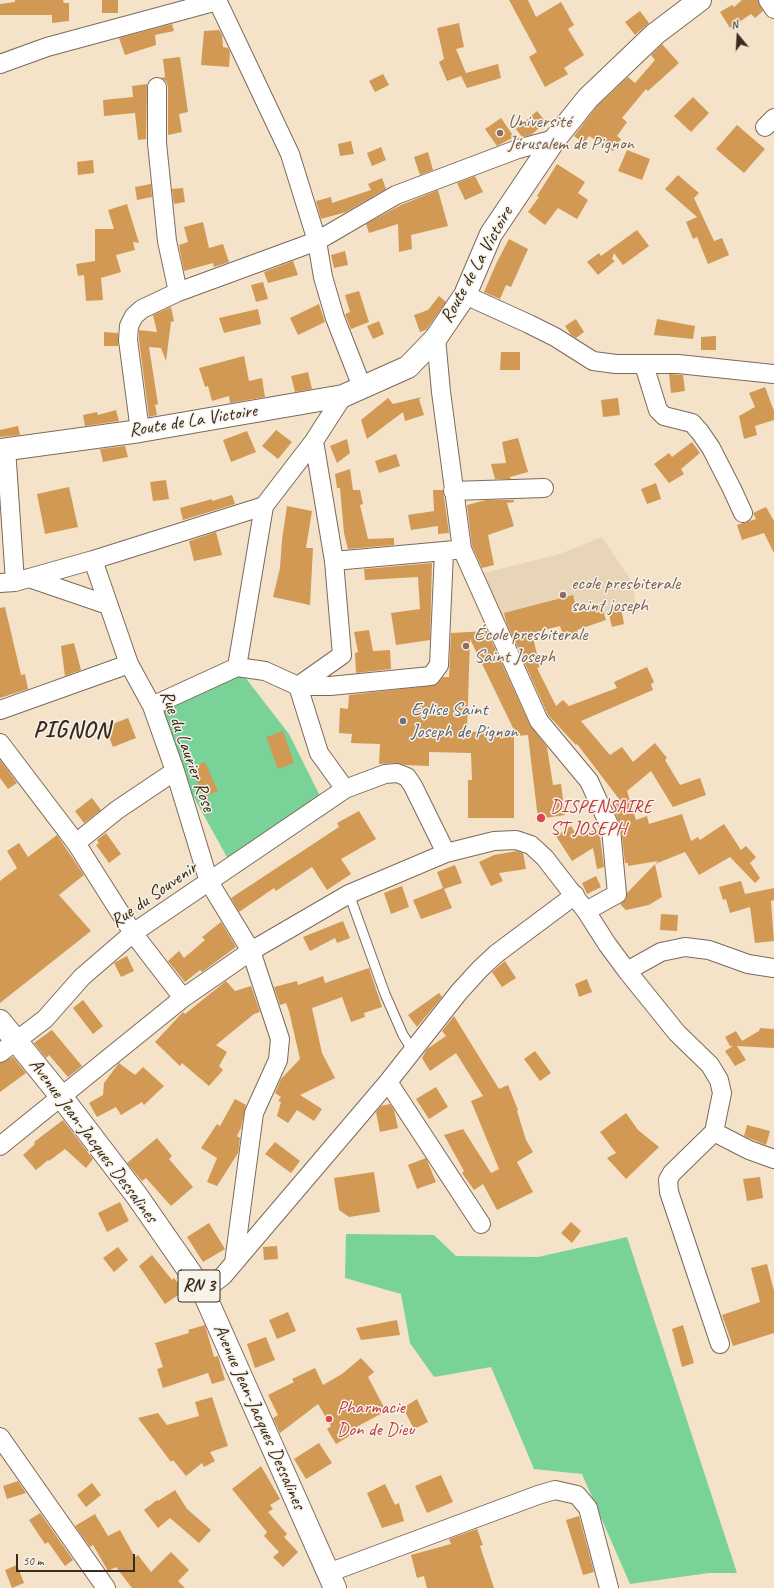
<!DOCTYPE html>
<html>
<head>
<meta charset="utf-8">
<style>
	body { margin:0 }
	#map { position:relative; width:774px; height:1588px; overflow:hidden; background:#f4e2c9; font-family:Caveat,sans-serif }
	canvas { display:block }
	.north { position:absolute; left:718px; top:16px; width:40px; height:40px; -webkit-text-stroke:3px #f7f3e8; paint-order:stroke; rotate:342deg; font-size:11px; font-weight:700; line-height:16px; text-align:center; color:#3b2a1e }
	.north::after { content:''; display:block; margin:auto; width:14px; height:18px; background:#3b2a1e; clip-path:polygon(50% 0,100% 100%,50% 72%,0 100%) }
	.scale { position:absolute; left:16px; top:1554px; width:119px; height:18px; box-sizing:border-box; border:2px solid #3b2a1e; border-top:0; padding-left:5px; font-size:12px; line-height:14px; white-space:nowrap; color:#3b2a1e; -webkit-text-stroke:3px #f7f3e8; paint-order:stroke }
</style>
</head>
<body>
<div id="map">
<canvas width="774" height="1588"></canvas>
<div class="north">N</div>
<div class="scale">50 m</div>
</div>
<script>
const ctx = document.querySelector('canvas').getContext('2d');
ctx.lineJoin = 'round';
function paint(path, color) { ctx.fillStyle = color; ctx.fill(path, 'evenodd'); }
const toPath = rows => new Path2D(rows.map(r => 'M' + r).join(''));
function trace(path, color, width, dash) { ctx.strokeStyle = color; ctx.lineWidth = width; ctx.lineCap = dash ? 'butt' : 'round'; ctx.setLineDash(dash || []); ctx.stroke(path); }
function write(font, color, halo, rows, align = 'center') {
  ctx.font = font + ' Caveat,sans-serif'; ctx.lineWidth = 3; ctx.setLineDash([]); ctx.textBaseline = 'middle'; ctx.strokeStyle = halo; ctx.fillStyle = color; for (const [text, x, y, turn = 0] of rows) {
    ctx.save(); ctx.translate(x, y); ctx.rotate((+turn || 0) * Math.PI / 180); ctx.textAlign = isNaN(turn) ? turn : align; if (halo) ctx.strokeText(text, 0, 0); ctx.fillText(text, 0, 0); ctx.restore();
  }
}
paint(toPath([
	[602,537,632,582,636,607,510,637,484,573,560,554]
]), '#e8d4b7');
paint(toPath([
	[241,672,289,734,321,798,228,859,191,792,160,713],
	[346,1234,434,1235,456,1256,538,1257,627,1237,737,1573,709,1573,630,1584,582,1474,534,1469,491,1367,434,1377,410,1343,401,1294,345,1278]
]), '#79d399');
paint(toPath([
	[15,0,63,0,64,3,69,3,69,21,52,23,52,15,0,15,0,4,15,2],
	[102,0,118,0,118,13,102,13],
	[509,0,528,0,536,17,561,2,574,25,568,29,584,55,564,68,568,74,545,87,529,57,537,52],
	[742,0,758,0,763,11,755,18,751,14,730,28,720,12,732,5,734,7],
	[640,11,649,23,635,35,625,22],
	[459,23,464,47,456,49,466,73,498,64,501,78,467,88,461,76,447,81,439,62,444,59,437,28],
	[172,24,174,31,155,35,156,45,125,55,119,38],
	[219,30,222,35,223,47,228,48,230,52,229,67,201,65,204,31],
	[662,44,679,63,648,91,646,89,622,118,627,122,617,136,621,139,613,151,589,136,584,143,574,136,597,106,628,77,635,83,655,60,651,55],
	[180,57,188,112,179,114,182,132,168,135,168,87,166,81,161,78,165,77,163,59],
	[383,74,389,85,375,92,369,81],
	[147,84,146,139,138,140,135,113,104,116,103,100,133,97,132,86],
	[693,97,709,113,691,132,674,116],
	[537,111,546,122,531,135,522,137,516,129],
	[501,118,514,137,497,146,485,129],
	[737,125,765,149,744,173,716,149],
	[351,141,354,154,340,156,338,144],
	[381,147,386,160,372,166,367,153],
	[627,150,650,159,642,180,618,171],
	[428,152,433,170,420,175,414,157],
	[93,160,94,173,78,175,77,162],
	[557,164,585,182,578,193,588,200,577,219,558,208,545,225,528,212,539,197,537,196],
	[678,175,699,193,694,198,714,241,722,238,729,255,708,264,697,237,693,239,686,222,697,217,665,189],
	[475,176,483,192,465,200,457,183],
	[382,178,386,189,346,212,321,219,316,201,331,197,332,203,371,190,368,184],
	[151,184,152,197,137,200,135,187],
	[183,188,185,202,174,204,172,189],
	[438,190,448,226,411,235,412,249,399,252,398,224,369,233,366,224,401,205],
	[127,204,139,243,133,242,135,250,116,255,121,272,101,278,103,300,86,301,84,275,78,276,76,264,95,261,95,229,114,229,108,210],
	[203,222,209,248,223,244,229,262,214,267,213,263,184,271,179,245,188,242,184,227],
	[637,230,649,246,623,265,614,253,612,259,615,261,598,275,587,262,599,253,601,256],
	[509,239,528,249,511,287,506,285,500,299,484,292,496,264],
	[345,251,348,265,334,268,331,255],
	[293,261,298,275,268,283,264,272],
	[263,282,268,299,256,302,251,285],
	[359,291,369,322,351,329,345,314,350,312,345,295],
	[439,296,446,302,426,330,420,332,414,315,428,310],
	[319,304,325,322,298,335,290,318],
	[171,307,174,321,171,322,166,361,161,348,149,347,158,404,155,405,157,415,149,417,139,340,139,330,157,332,153,315],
	[258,309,261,324,224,333,219,318],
	[576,319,584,332,576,338,571,335,565,326],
	[657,319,695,326,693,339,654,335],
	[379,321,384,334,373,339,367,326],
	[104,332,118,333,118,346,104,346],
	[716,336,716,350,701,350,701,337],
	[501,352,520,352,520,370,500,370],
	[244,356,249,381,262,378,265,397,230,403,229,396,212,401,208,386,205,387,199,368],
	[308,372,312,389,295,392,291,376],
	[669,374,683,375,685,391,671,393],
	[765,387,774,411,774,420,755,426,757,435,744,439,739,416,755,407,749,393],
	[422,397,419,399,424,415,405,421,403,412,367,439,361,420,388,398,393,404],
	[618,398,620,415,603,417,601,400],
	[116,410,119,421,85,426,83,415,97,412,98,415],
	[18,426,20,435,0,437,0,430],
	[276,430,292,442,278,459,262,446],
	[247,431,256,452,231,462,223,440],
	[518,438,528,472,510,477,511,479,495,479,491,464,506,463,502,442],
	[347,439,350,453,337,463,330,446],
	[692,442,700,453,681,469,684,474,669,483,654,464,669,453,672,457],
	[125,446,128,457,103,462,100,449],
	[396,454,400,466,379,473,375,461],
	[350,469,353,490,360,490,363,504,360,505,368,539,394,538,394,545,348,549,344,533,340,488,337,488,335,474],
	[166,480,169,499,153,501,150,482],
	[656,483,661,499,647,504,641,489],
	[69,487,78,527,45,534,37,494],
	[433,490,443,490,449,533,438,534,438,526,411,530,408,515,434,511],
	[232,495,235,504,183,520,180,508,212,499,212,501],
	[486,500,514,500,514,502,507,503,514,526,488,535,494,565,482,568,472,546,467,505],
	[287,506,312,511,306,548,313,548,310,605,273,597,280,568,282,540],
	[766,507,774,521,774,553,764,533,742,540,737,525,756,519,753,513],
	[216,532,222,555,194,561,189,541],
	[432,563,430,640,396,645,391,613,420,609,418,577,365,580,364,569],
	[573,595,577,613,601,605,606,620,577,630,578,633,564,638,560,626,532,633,540,667,537,668,556,706,563,700,569,706,617,688,614,682,647,667,654,682,651,684,653,690,581,721,610,755,622,747,633,762,655,743,667,758,665,760,680,785,700,778,706,795,673,807,651,771,627,791,636,820,647,816,649,824,682,814,691,841,698,837,700,840,724,824,741,850,746,846,756,857,750,863,760,878,755,883,730,857,699,875,685,852,655,864,662,897,649,905,626,910,620,904,626,899,627,893,658,861,628,866,628,863,625,863,621,828,611,801,619,799,577,744,576,745,548,715,507,624,504,613],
	[5,607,21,675,25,674,28,689,0,698,0,608],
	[621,608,624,624,612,627,608,611],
	[369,630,373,651,390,650,391,669,356,673,355,653,358,652,354,632],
	[487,631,530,725,547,747,553,785,561,784,565,815,538,819,528,735,516,736,514,731,514,818,468,818,468,780,472,780,471,753,429,752,429,766,405,765,396,763,379,764,380,744,351,743,352,734,339,733,340,708,348,709,349,695,436,685,443,677,449,677,451,633],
	[470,639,514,730,467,732],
	[74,643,81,670,65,676,61,646],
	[128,718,136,738,113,747,105,727],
	[283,731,294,763,278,769,266,737],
	[0,760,17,783,8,789,0,778],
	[205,762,218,791,204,797,191,768],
	[92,798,101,810,84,823,75,811],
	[359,811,376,839,341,859,351,874,327,890,312,867,276,891,274,888,239,912,231,898,339,827,337,823],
	[571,826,577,836,599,829,604,867,597,869,593,848,572,861,556,836],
	[106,833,121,854,109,863,96,845,99,843,97,840],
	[57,835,84,875,59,895,91,931,0,1003,0,881,17,868,7,851,19,843,28,857],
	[517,851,523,853,526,869,499,873,503,881,491,886,479,862,494,855],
	[455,865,462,883,444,889,452,908,421,919,413,900,443,888,437,872],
	[596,876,601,887,587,894,582,883],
	[741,881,745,894,774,888,774,900,771,901,774,941,755,943,750,907,730,913,726,899,723,900,719,887],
	[402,886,409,907,391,914,384,893],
	[661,914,678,915,677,931,660,930],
	[343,921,350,938,337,943,335,938,310,951,303,937],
	[221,922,236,947,202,972,200,970,185,982,168,961,179,951,184,958,205,940,202,937],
	[127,956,134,971,121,977,114,963],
	[505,961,516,978,502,987,492,972],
	[369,968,382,1007,364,1013,365,1017,351,1022,342,997,312,1008,322,1053,335,1078,300,1095,322,1109,314,1121,297,1110,288,1123,277,1116,281,1102,278,1101,281,1097,275,1093,281,1079,300,1059,289,1011,286,1003,280,1005,274,987,297,981,298,985,323,976,325,983],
	[587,979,592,992,579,997,575,984],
	[226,981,235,991,251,986,260,1012,254,1014,216,1045,227,1052,219,1066,223,1070,209,1086,182,1063,180,1066,155,1042,183,1012,185,1014],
	[439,993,442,997,417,1027,408,1015],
	[83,1000,103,1026,93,1034,73,1008],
	[454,1016,499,1089,508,1085,518,1110,517,1111,526,1140,533,1152,517,1162,533,1192,497,1210,483,1184,474,1190,462,1173,464,1171,444,1135,463,1129,491,1173,499,1169,471,1101,483,1096,456,1053,430,1071,422,1058,427,1049,446,1036,442,1031],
	[760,1028,774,1029,774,1048,737,1046,746,1060,735,1066,725,1051,733,1046,730,1046,725,1037,736,1031,742,1041,759,1031],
	[52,1030,82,1066,68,1077,49,1055,46,1058,34,1043],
	[535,1051,551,1073,540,1081,524,1059],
	[13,1057,26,1073,0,1092,0,1063],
	[119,1063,135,1075,143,1067,164,1086,144,1105,142,1102,121,1115,116,1107,97,1117,89,1103,103,1095,104,1083],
	[436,1087,448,1107,429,1119,416,1099],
	[235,1099,246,1105,241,1128,237,1136,240,1138,238,1153,217,1186,207,1182,217,1158,201,1148,217,1124,220,1126],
	[390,1104,394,1110,398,1128,380,1132,376,1112,381,1106],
	[626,1113,638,1130,659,1147,626,1179,607,1158,616,1153,600,1132],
	[63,1120,93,1159,86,1168,65,1149,49,1161,48,1160,36,1170,23,1155,35,1144,34,1142],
	[747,1125,770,1131,766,1145,744,1136],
	[157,1138,172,1156,169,1159,193,1187,171,1206,146,1178,142,1181,127,1163],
	[275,1142,300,1161,291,1173,265,1154],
	[426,1158,436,1182,417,1189,408,1165],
	[374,1172,380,1212,349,1217,339,1210,334,1178],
	[760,1177,763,1198,747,1201,743,1179],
	[120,1202,129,1221,107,1232,98,1213],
	[571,1222,581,1231,572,1243,561,1233],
	[209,1223,225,1249,203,1262,187,1237],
	[277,1246,278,1259,264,1260,263,1247],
	[118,1247,128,1260,114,1272,103,1258],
	[152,1255,172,1280,174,1278,184,1291,165,1304,139,1266],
	[767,1264,774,1291,774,1333,733,1346,722,1315,760,1302,751,1268],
	[288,1312,296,1331,277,1339,269,1320],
	[397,1320,400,1335,361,1340,356,1328],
	[205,1325,214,1357,218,1356,225,1380,212,1384,208,1373,163,1388,157,1369,163,1367,155,1343,189,1333,188,1330],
	[683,1325,694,1363,682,1367,672,1329],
	[266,1337,275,1360,255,1368,247,1344],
	[361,1358,374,1372,368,1377,386,1411,349,1431,351,1435,336,1444,327,1429,331,1426,318,1404,280,1433,273,1418,278,1415,268,1395,294,1382,292,1379,315,1368,323,1385,342,1374],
	[212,1397,228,1446,210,1452,215,1461,204,1467,202,1463,186,1476,173,1460,171,1462,138,1418,158,1413,167,1425,199,1416,195,1402],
	[417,1399,428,1422,414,1429,403,1408],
	[319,1443,332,1463,306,1479,294,1459],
	[261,1466,280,1499,270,1505,273,1509,268,1512,287,1534,284,1537,298,1552,283,1567,273,1557,279,1552,264,1536,267,1532,232,1489],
	[441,1475,453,1502,427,1513,415,1486],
	[18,1481,26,1493,7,1499,3,1486],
	[92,1483,101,1495,86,1507,77,1495],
	[385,1484,395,1505,399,1503,404,1521,382,1528,367,1493],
	[175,1490,187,1509,211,1530,199,1543,170,1518,158,1528,144,1510,157,1500,158,1501],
	[40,1513,73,1560,65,1566,48,1542,45,1544,29,1520],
	[95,1514,108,1536,120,1530,135,1557,138,1555,151,1572,171,1552,189,1570,178,1581,185,1588,132,1588,116,1567,108,1571,93,1545,90,1547,75,1526],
	[579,1516,594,1572,583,1575,566,1520],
	[477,1529,483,1545,480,1546,494,1588,427,1588,424,1576,417,1578,411,1555,451,1544,449,1539],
	[17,1565,24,1583,12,1588,5,1570]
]), '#d19954');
const lane = toPath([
	[349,894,385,994,403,1035,413,1051]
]);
const street = toPath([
	[217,0,290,154,317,241,323,277,335,318,362,387],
	[768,0,774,9],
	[0,64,47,47,217,1],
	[157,87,157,143,167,241,178,292],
	[765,127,774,118],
	[465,295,529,324,555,337,593,361,616,364,678,364,774,374],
	[436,338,441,392,462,549,539,721,589,781,611,829,617,894,586,911,607,944,627,971,661,952,685,947,709,950,748,964,774,968],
	[644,365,658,410,664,416,692,423,700,432,711,448,732,489,743,513],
	[140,431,128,340,129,326,134,316,142,309,178,292,317,241,396,195,518,149,555,139],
	[6,448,15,582],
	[453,491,544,488],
	[93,560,129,664,152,706,175,771,209,882,251,951,280,1039,278,1060,254,1113,234,1263],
	[334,561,455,550],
	[29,578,108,605],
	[0,583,15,582,93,560,264,506,314,441,343,396],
	[237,667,265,671,298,686,330,686,431,676,439,665,444,552],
	[298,686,342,655,334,561,314,441],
	[298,686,319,753,345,789,385,774,397,773,407,777,413,786,446,853],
	[152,706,237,667,264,506],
	[0,710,129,664],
	[0,743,76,843,133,933,183,998],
	[76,843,117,810,175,771],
	[627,971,677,1033,710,1065,719,1080,722,1093,714,1132,749,1150,774,1159],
	[0,1053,45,1019,82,977,133,933,345,789],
	[388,1082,481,1224],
	[714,1132,672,1173,668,1180,669,1192,720,1344],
	[0,1146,183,998,251,951,349,894,446,853,494,841,516,840,531,845,545,858,586,911],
	[203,1291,223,1276,234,1263,388,1082,459,992,480,969,496,954,575,895],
	[0,1437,106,1588],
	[328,1573,538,1495,555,1490,577,1495,588,1508,609,1588]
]);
const secondary = toPath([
	[0,450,140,431,343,396,408,367,436,338,465,295,491,234,555,139,588,98,655,34,700,0]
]);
const primary = toPath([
	[0,1021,60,1095,137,1196,203,1291,335,1588]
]);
trace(lane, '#7c6a5a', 11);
trace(street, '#7c6a5a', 20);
trace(secondary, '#7c6a5a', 24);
trace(primary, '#7c6a5a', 24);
trace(lane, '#fff', 9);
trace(street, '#fff', 18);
trace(secondary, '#fff', 22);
trace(primary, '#fff', 22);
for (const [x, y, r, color] of [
	[500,133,4,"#8d6e63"],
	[563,595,4,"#8d6e63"],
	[466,646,4,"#8d6e63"],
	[403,721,4,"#6b7280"],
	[541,818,5,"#e0444e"],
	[329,1419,4,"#e0444e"]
]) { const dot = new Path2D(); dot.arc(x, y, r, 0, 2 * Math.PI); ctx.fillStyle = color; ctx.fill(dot); trace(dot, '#f7f3e8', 1.5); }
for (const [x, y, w] of [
	[199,1286,42]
]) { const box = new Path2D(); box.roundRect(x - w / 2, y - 16, w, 32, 3); ctx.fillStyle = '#f7f3e8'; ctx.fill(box); trace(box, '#3b2a1e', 1); }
write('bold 18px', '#3b2a1e', null, [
	["RN 3",199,1286]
]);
write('19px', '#785e54', '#f7f3e8', [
	["Université",508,122],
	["Jérusalem de Pignon",508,144],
	["ecole presbiterale",571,584],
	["saint joseph",571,606],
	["École presbiterale",474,635],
	["Saint Joseph",474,657]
], 'left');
write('19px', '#3b2a1e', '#f7f3e8', [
	["Route de La Victoire",477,265,-61],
	["Route de La Victoire",193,421,-9],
	["Rue du Laurier Rose",187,751,70],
	["Rue du Souvenir",154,895,-35],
	["Avenue Jean-Jacques Dessalines",93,1141,53],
	["Avenue Jean-Jacques Dessalines",259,1417,66]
]);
write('19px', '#5b616d', '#f7f3e8', [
	["Eglise Saint",411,710],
	["Joseph de Pignon",411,732]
], 'left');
write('19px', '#be3a42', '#f7f3e8', [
	["DISPENSAIRE",550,807],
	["ST JOSEPH",550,829],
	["Pharmacie",337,1408],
	["Don de Dieu",337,1430]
], 'left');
ctx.letterSpacing = '1px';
write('bold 23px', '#3b2a1e', '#f7f3e8', [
	["PIGNON",72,731]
]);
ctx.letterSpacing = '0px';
</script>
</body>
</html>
